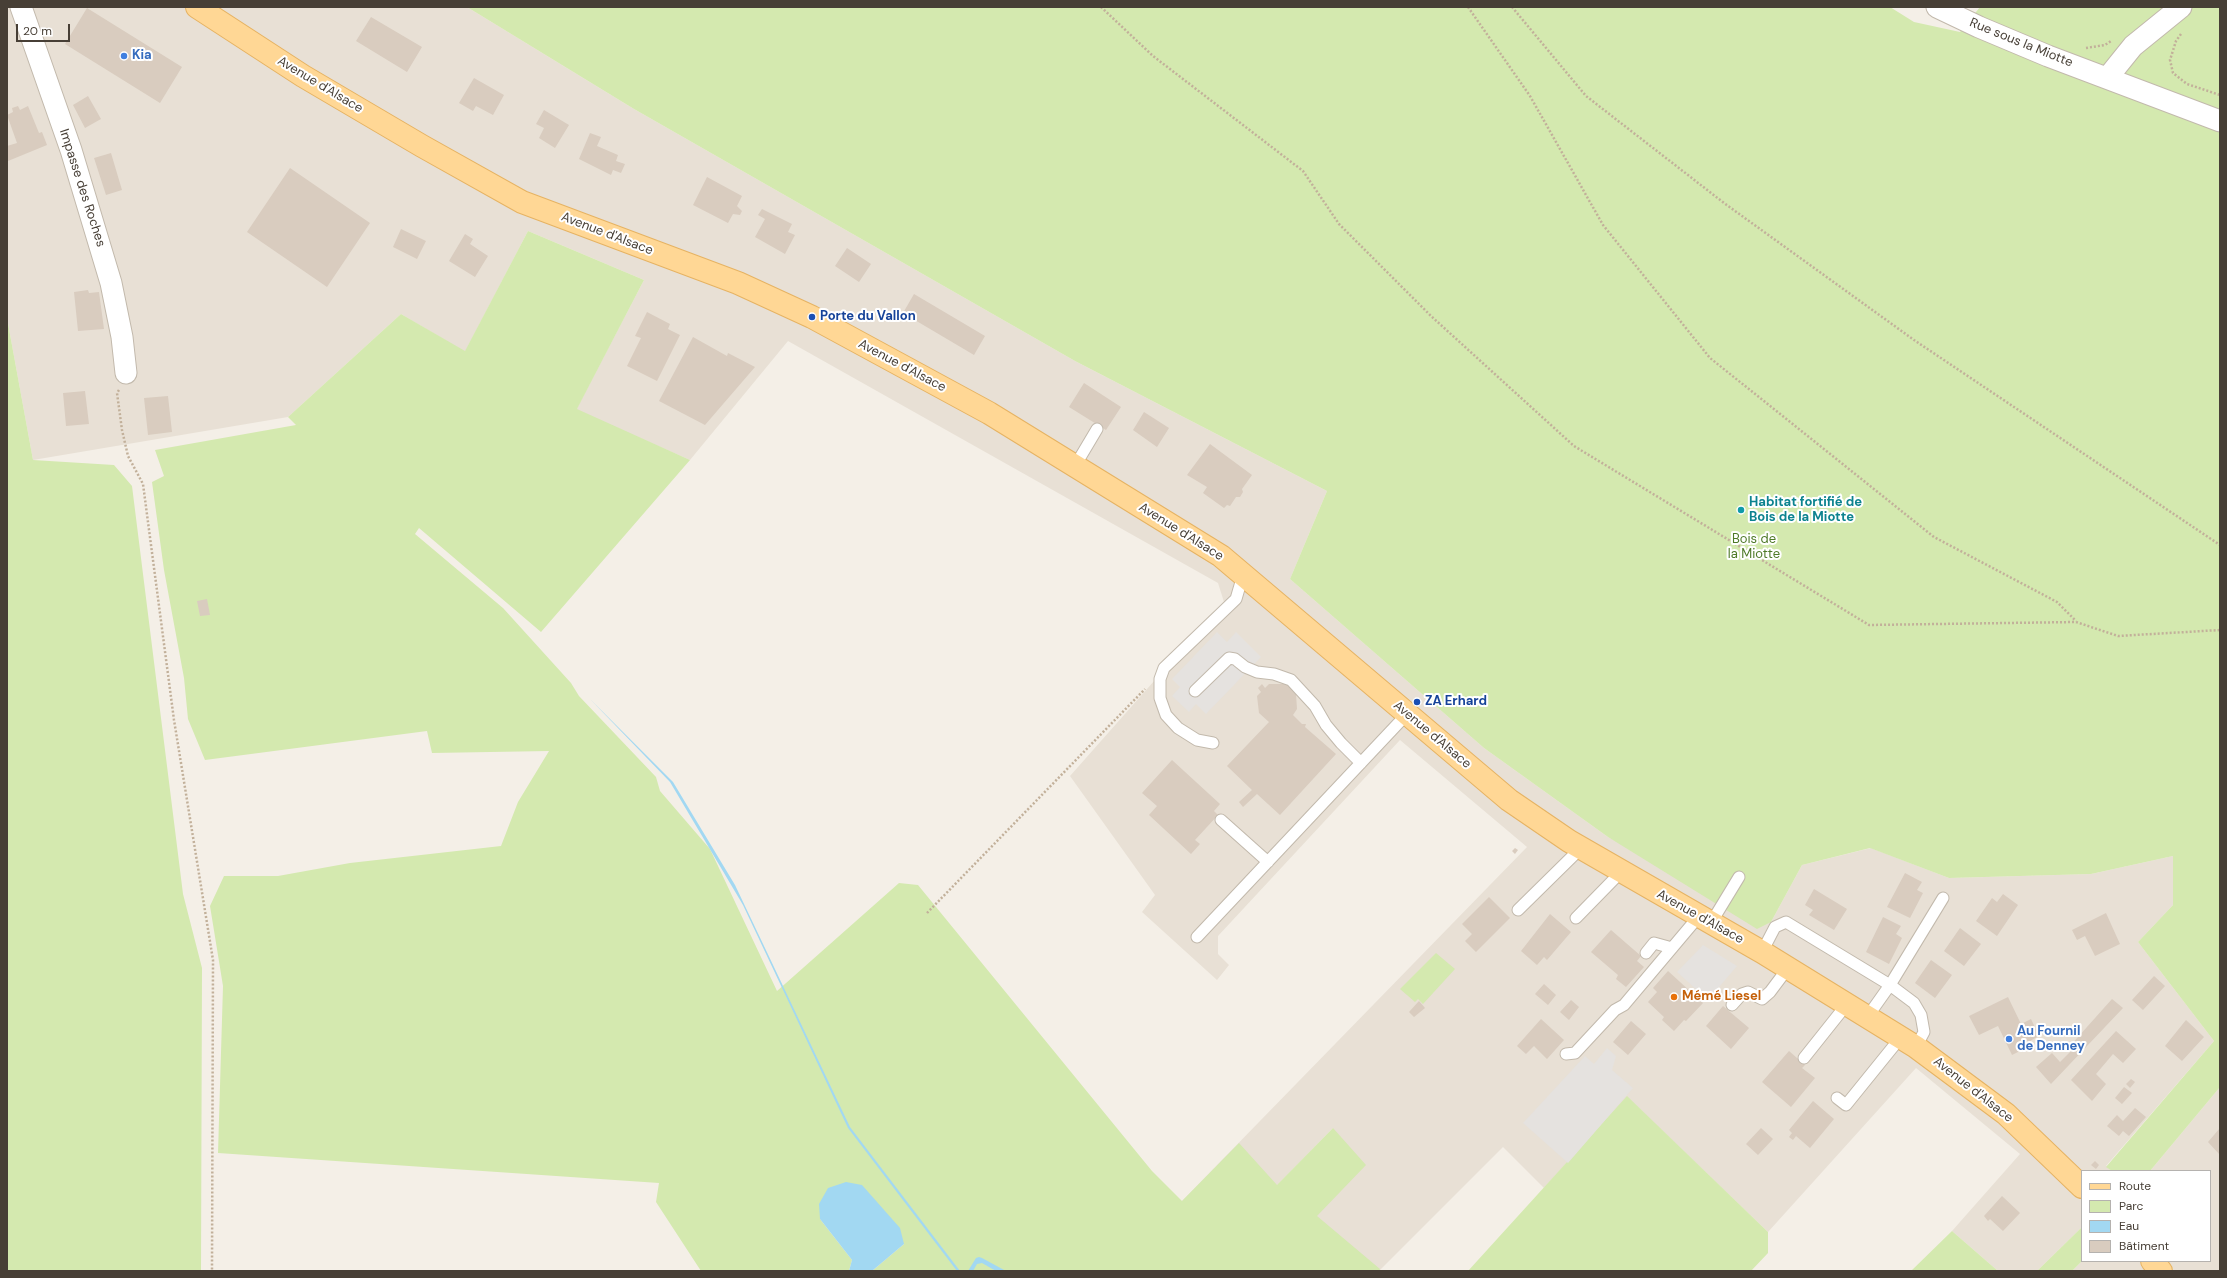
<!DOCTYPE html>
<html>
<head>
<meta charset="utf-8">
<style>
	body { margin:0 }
	#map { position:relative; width:2227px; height:1278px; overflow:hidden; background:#f4efe7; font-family:"DM Sans",sans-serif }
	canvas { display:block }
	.frame { position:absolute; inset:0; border:8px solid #473f36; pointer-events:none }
	.legend { position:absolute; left:2081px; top:1170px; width:130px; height:92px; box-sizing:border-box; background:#fff; border:1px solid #b5b2af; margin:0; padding:5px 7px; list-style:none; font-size:12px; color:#473f36 }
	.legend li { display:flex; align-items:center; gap:8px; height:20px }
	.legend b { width:20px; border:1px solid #b5b2af }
	.scale { position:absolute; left:16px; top:24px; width:54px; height:18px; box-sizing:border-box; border:2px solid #473f36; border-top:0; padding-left:5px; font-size:12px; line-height:14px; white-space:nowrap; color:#473f36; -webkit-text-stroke:3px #fff; paint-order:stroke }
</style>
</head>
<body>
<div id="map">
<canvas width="2227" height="1278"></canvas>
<div class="frame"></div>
<ul class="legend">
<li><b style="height:5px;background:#ffd795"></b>Route</li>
<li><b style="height:11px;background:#d4e9af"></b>Parc</li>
<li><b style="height:11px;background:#a2d8f2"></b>Eau</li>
<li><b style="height:11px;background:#d9ccbf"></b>Bâtiment</li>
</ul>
<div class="scale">20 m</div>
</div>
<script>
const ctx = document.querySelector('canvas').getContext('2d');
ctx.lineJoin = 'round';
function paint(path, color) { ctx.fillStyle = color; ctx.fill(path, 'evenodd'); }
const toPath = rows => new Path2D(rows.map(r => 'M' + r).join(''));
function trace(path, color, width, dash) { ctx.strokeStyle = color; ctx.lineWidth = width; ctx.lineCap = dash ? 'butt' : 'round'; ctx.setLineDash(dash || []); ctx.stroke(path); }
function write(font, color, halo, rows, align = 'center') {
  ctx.font = font + ' "DM Sans",sans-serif'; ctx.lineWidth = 4; ctx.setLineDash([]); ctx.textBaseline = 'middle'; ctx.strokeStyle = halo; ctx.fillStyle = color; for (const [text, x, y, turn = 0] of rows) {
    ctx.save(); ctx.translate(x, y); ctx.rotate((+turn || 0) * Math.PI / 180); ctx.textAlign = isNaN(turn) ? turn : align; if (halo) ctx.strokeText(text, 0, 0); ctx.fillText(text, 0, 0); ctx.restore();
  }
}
paint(toPath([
	[7,7,467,7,634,109,1075,361,1327,491,1290,579,1484,748,1608,837,1771,922,1802,865,1871,848,1949,878,2091,874,2173,856,2173,905,2138,942,2214,1041,2106,1166,2112,1171,2082,1171,2082,1227,2037,1271,1998,1271,1952,1231,2020,1154,1916,1068,1768,1232,1627,1097,1544,1188,1503,1147,1379,1271,1263,1271,1333,1128,1222,1242,1182,1201,1527,847,1400,740,1218,936,1218,954,1229,965,1217,980,1142,912,1155,895,1070,776,1224,602,1218,583,788,341,690,460,576,410,644,280,528,231,465,352,401,314,288,417,33,460,7,318],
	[2220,1087,2220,1271,2072,1271,2082,1261,2210,1261,2210,1171,2150,1171]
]), '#e8e0d5');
paint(toPath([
	[467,7,1890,7,1914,22,1960,32,1980,7,2220,7,2220,1087,2150,1171,2112,1171,2106,1167,2214,1041,2138,942,2173,905,2173,856,2091,874,1949,878,1870,848,1802,865,1771,922,1757,929,1608,837,1484,748,1290,579,1327,491,1075,361,634,109],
	[528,231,644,280,577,409,690,460,541,632,419,528,415,534,503,608,571,683,579,696,656,777,660,791,710,849,777,991,899,883,918,885,1152,1171,1182,1201,1239,1143,1277,1185,1333,1128,1366,1165,1317,1216,1380,1269,1379,1271,872,1271,904,1244,820,1219,852,1260,849,1271,701,1271,656,1202,659,1183,218,1153,223,986,210,906,224,876,278,876,350,863,501,846,518,802,549,751,432,753,427,731,205,760,188,719,184,678,164,570,152,482,164,476,155,450,296,425,288,417,401,314,465,351],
	[7,318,33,460,114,465,132,486,183,894,202,968,201,1271,7,1271],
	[1436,953,1455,969,1423,1004,1418,999,1415,1002,1400,989],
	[1627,1096,1768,1232,1768,1253,1751,1271,1468,1271],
	[2082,1227,2082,1261,2072,1271,2037,1271],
	[1952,1231,1998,1271,1911,1271]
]), '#d4e9af');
paint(toPath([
	[1217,632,1227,642,1236,632,1261,657,1206,714,1196,704,1189,712,1172,696,1180,687,1172,679],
	[1703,945,1737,966,1708,1000,1677,972],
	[1607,1048,1616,1056,1612,1070,1633,1088,1568,1163,1523,1123,1585,1056,1594,1064]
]), '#e5e2df');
paint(toPath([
	[590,699,673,782,735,885,850,1127,960,1271,957,1271,848,1128,743,905,670,782],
	[846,1182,862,1185,900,1228,904,1244,872,1271,849,1271,852,1260,820,1219,819,1204,828,1188],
	[979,1257,982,1258,1006,1271,996,1271,982,1263,977,1264,973,1271,968,1271,976,1258]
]), '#a2d8f2');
paint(toPath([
	[87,8,182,67,160,103,65,44],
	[371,17,422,47,407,72,356,41],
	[474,78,504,95,493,115,476,106,473,111,459,103],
	[88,96,101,119,85,128,73,105],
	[18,106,20,110,28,106,39,133,42,132,47,145,8,161,7,146,17,143,7,115,13,112,12,108],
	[544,110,569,125,555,148,539,138,544,128,536,124],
	[590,133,601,137,597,146,618,155,616,161,625,164,621,173,613,170,611,175,579,159],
	[111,153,122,190,106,195,94,158],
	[290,168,370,223,327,287,247,232],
	[707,177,742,196,737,206,742,211,740,215,733,214,728,223,693,205],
	[762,209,792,224,788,232,795,235,785,254,755,237,765,219,758,215],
	[401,229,426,241,417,259,393,247],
	[465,234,473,239,470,244,488,256,475,277,449,261],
	[847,248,871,264,859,282,835,266],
	[88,290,89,293,99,292,104,329,78,331,74,292],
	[914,294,985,336,974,355,903,313],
	[647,312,670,324,668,329,680,335,657,381,627,366,641,338,635,336],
	[693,337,727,356,728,353,755,367,705,425,659,401],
	[1084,383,1121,407,1106,430,1069,407],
	[85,391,89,424,66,426,63,393],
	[168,396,172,432,148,435,144,398],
	[1144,412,1169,428,1157,447,1133,430],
	[1210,444,1252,475,1242,489,1243,492,1240,497,1236,497,1230,506,1227,505,1224,508,1203,493,1207,487,1187,475],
	[207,599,210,615,200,616,197,601],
	[1262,684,1265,688,1269,684,1287,684,1296,694,1297,709,1293,715,1302,724,1306,724,1305,727,1313,734,1336,754,1280,815,1257,794,1243,807,1239,802,1252,790,1227,766,1269,722,1259,713,1257,696,1261,692,1258,688],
	[1172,760,1220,804,1214,811,1218,815,1195,840,1200,844,1191,854,1149,815,1157,806,1142,793],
	[1515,848,1518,850,1515,854,1512,851],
	[1905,873,1922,882,1917,890,1923,893,1910,918,1887,907],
	[1814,889,1847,909,1834,930,1809,915,1813,910,1805,905],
	[2003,894,2018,905,1997,936,1976,921,1992,898,1997,902],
	[1489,897,1510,918,1476,952,1465,941,1472,934,1462,924],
	[2106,913,2120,944,2095,956,2085,936,2077,940,2072,930],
	[1550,914,1571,932,1547,960,1544,957,1537,965,1521,951],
	[1883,917,1901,926,1896,934,1902,938,1889,964,1866,952],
	[1960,928,1981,944,1964,966,1944,951],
	[1611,930,1641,956,1637,961,1644,967,1626,987,1616,979,1618,975,1591,952],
	[1931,960,1952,975,1935,998,1915,983],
	[1668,971,1703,1003,1686,1021,1684,1020,1674,1031,1662,1020,1664,1017,1648,1002,1657,992,1653,988],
	[2154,976,2165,986,2143,1010,2132,1000],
	[1544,984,1556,995,1548,1005,1535,994],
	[2008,997,2021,1024,2031,1019,2039,1036,2030,1041,2032,1045,2012,1055,1998,1026,1979,1035,1969,1016],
	[2112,999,2123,1008,2051,1084,2036,1067,2052,1053,2060,1062,2073,1049,2070,1046],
	[1571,1000,1579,1007,1569,1020,1560,1012],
	[1419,1001,1425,1008,1414,1017,1409,1012],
	[1723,1006,1749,1028,1731,1049,1706,1026],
	[1541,1019,1564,1040,1547,1059,1534,1046,1526,1054,1517,1046],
	[2186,1020,2204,1037,2182,1061,2165,1046],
	[1631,1021,1646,1034,1628,1055,1613,1042],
	[2116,1031,2136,1049,2123,1063,2113,1054,2096,1074,2106,1084,2092,1101,2071,1080],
	[1789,1051,1805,1065,1802,1068,1815,1078,1791,1107,1762,1082],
	[2131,1079,2135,1082,2130,1088,2126,1084],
	[2124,1087,2132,1093,2122,1104,2115,1098],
	[1813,1101,1834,1119,1810,1148,1796,1136,1793,1140,1789,1137,1792,1133,1789,1130],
	[2135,1108,2146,1117,2129,1136,2123,1131,2119,1136,2107,1126,2117,1115,2123,1121],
	[1761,1128,1773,1139,1758,1155,1746,1144],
	[2220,1128,2220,1155,2208,1142],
	[2095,1161,2099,1165,2096,1169,2091,1165],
	[2002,1196,2020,1213,2003,1231,1990,1219,1988,1221,1984,1216]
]), '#d9ccbf');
const lane = toPath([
	[1075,466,1097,429],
	[1195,691,1229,658,1235,659,1245,667,1257,672,1274,674,1291,680,1315,706,1326,725,1341,743,1361,763],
	[1213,743,1197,740,1178,728,1166,715,1160,698,1160,679,1164,668,1236,599,1243,575],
	[1221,820,1268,862],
	[1518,910,1581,848],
	[1576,918,1621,872],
	[1711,923,1739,877],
	[1197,937,1407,714],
	[1762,952,1775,927,1786,922,1890,985,1914,1003,1921,1015,1924,1032,1916,1047],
	[1646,953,1654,943,1672,948],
	[1732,1005,1742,994,1748,992,1762,999,1770,992,1788,968],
	[1868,1016,1890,985,1943,898],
	[1566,1054,1575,1053,1615,1010,1624,1005,1699,916],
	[1804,1058,1847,1004],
	[1837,1098,1846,1105,1901,1037]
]);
const street = toPath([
	[21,7,71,150,111,283,122,337,126,373],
	[1937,7,1979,27,2048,56,2220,121],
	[2108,77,2133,46,2181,7]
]);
const primary = toPath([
	[197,7,303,76,422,146,522,202,738,283,812,317,989,413,1221,556,1509,800,1569,841,1762,952,1916,1047,2006,1114,2082,1187],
	[2152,1261,2161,1271]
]);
trace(lane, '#c2b9ac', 13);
trace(street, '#c2b9ac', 23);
trace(primary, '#e6b363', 24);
trace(toPath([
	[1101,7,1153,56,1303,171,1339,224,1431,316,1574,446,1869,625,2076,622,2118,636,2220,630],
	[1468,7,1530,96,1603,225,1710,358,1934,537,2057,602,2076,621],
	[1512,7,1586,96,1724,203,1914,340,2220,545],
	[2181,34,2176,41,2170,60,2173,73,2187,84,2220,95],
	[2086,48,2105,45,2111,41],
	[119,390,117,393,122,430,128,456,143,484,174,720,213,960,212,1271],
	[927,913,1145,689]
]), '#c2b09a', 2.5, [2, 2]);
trace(lane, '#fff', 11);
trace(street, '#fff', 21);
trace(primary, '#ffd795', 22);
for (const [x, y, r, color] of [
	[124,56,4,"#3f7fe0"],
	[812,317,4,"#1a4fb4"],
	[1741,510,4,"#0f9aa8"],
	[1417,702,4,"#1a4fb4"],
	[1674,997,4,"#e8710a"],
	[2009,1039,4,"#3f7fe0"]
]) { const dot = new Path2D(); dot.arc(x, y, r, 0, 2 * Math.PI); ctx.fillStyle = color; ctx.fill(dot); trace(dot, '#fff', 1.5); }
write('13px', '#473f36', '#fff', [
	["Rue sous la Miotte",2021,43,22],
	["Avenue d'Alsace",320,85,31],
	["Impasse des Roches",82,188,72],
	["Avenue d'Alsace",607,234,21],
	["Avenue d'Alsace",902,366,28],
	["Avenue d'Alsace",1181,532,32],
	["Avenue d'Alsace",1432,735,40],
	["Avenue d'Alsace",1700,917,29],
	["Avenue d'Alsace",1973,1090,38]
]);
write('bold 13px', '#366cbe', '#fff', [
	["Kia",132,56],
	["Au Fournil",2017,1032],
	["de Denney",2017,1047]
], 'left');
write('bold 13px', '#164399', '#fff', [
	["Porte du Vallon",820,317],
	["ZA Erhard",1425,702]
], 'left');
write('bold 13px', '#0d838f', '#fff', [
	["Habitat fortifié de",1749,503],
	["Bois de la Miotte",1749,518]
], 'left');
write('13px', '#4e7a28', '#fff', [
	["Bois de",1754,540],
	["la Miotte",1754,555]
]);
write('bold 13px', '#c56008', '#fff', [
	["Mémé Liesel",1682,997]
], 'left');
</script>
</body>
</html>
